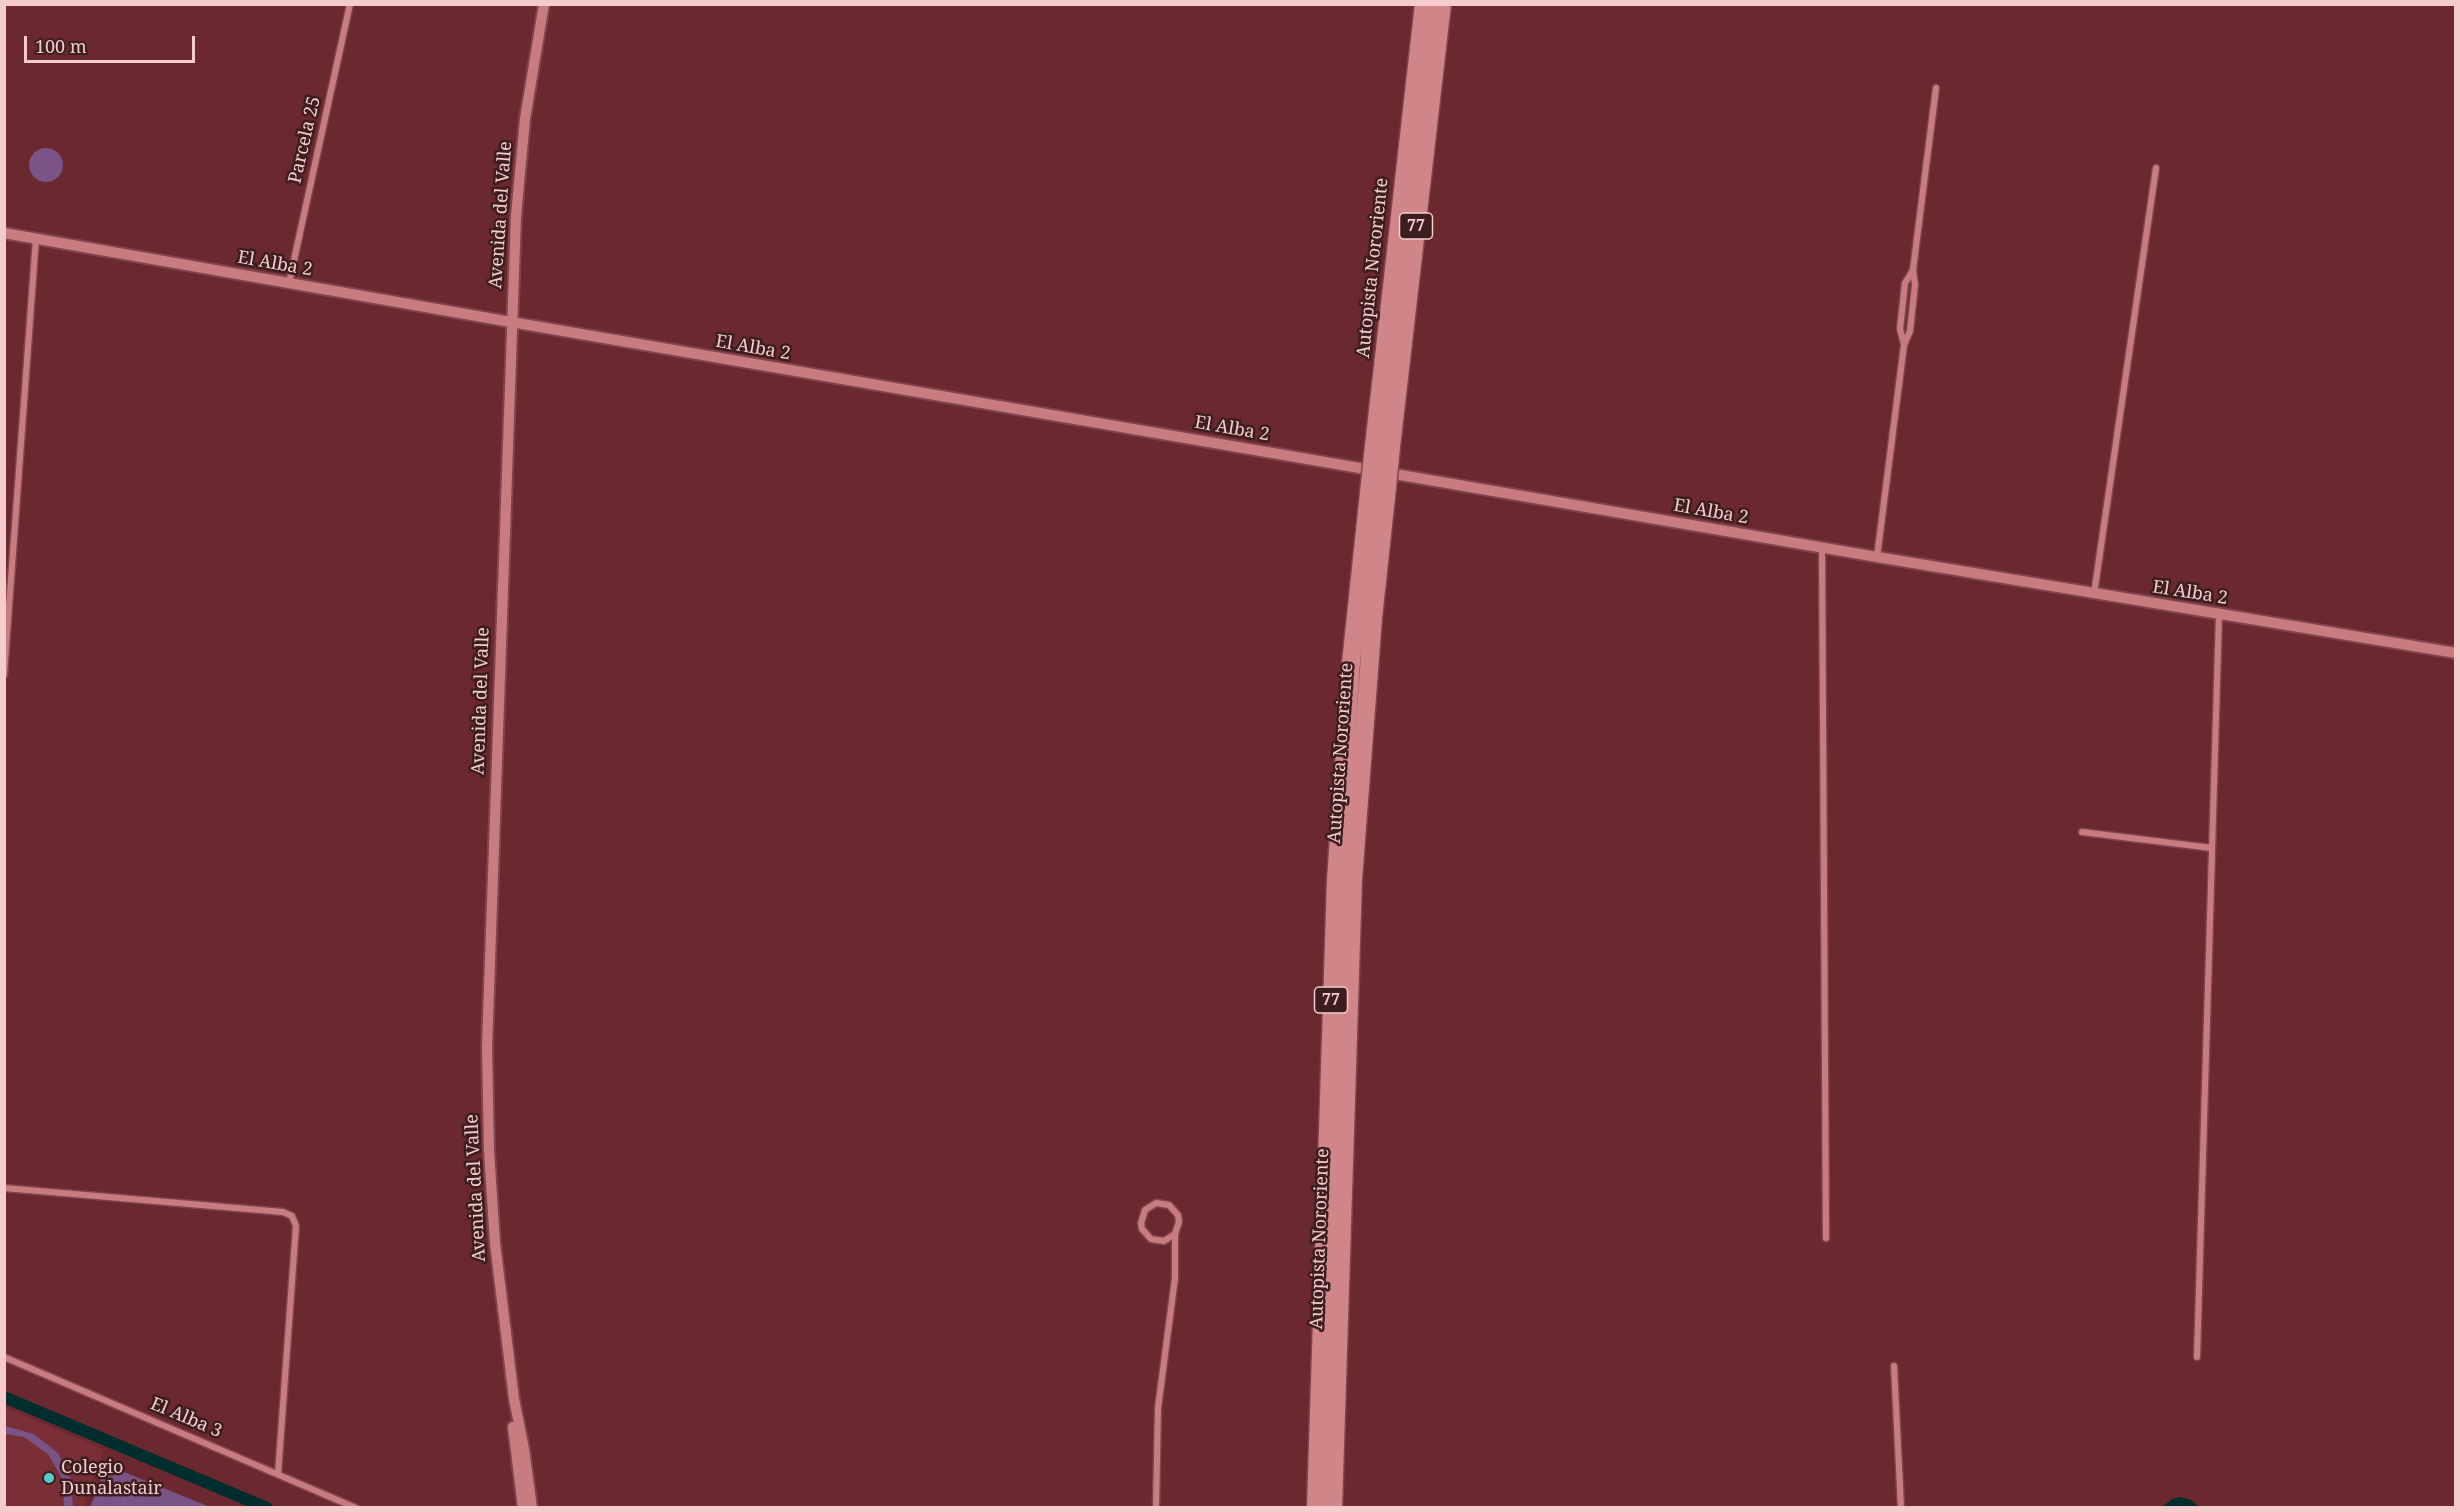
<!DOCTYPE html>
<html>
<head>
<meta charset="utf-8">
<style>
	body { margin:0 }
	#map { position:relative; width:2460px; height:1512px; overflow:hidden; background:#6b282e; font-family:"Noto Serif",serif }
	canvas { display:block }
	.frame { position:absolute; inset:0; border:6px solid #f5cbcb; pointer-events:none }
	.scale { position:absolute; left:24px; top:36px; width:171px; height:27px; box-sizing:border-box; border:3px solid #f5cbcb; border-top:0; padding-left:8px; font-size:18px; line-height:21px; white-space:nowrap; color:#f5cbcb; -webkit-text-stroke:4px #3c1e1f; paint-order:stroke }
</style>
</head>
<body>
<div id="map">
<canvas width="2460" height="1512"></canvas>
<div class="frame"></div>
<div class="scale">100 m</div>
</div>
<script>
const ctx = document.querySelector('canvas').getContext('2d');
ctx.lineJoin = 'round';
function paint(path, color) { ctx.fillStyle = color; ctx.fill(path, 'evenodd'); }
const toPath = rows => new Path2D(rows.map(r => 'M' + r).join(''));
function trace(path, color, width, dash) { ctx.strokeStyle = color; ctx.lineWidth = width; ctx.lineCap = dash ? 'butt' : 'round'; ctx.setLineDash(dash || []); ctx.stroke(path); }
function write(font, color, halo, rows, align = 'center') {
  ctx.font = font + ' "Noto Serif",serif'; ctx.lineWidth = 5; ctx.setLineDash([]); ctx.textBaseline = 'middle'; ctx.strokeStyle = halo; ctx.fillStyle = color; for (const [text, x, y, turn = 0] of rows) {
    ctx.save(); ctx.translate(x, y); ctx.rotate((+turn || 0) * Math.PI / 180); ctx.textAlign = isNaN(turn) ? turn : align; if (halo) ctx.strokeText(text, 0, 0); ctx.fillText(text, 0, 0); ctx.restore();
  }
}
paint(toPath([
	[4,1407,104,1449,83,1507,5,1507]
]), '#7a2e36');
paint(toPath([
	'29 165a17 17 0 1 1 34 0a17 17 0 1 1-34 0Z',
	[5,1426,34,1434,58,1453,71,1479,73,1507,64,1507,63,1480,48,1454,24,1437,5,1434],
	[107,1465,210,1507,90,1507]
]), '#7a5387');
paint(toPath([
	[2181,1497,2191,1500,2199,1507,2162,1507,2172,1499]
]), '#002e2f');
trace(toPath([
	[4,1397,267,1508]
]), '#002e2f', 12);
const minor = toPath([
	[289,283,350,4],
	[1904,344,1900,329,1905,283,1913,270],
	[1822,547,1826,1238],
	[1877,557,1904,345,1910,331,1915,285,1913,270,1936,88],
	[2094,594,2156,168],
	[4,675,36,238],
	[2082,832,2212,848],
	[4,1188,283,1212,292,1216,296,1226,278,1474],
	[4,1357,356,1508],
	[2197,1357,2219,615],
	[1894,1366,1901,1508],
	[1156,1508,1158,1408,1175,1278,1175,1234,1179,1222,1178,1215,1169,1205,1156,1203,1145,1210,1141,1223,1142,1229,1151,1239,1164,1241,1175,1234]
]);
const tertiary = toPath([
	[4,233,511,322,1877,557,2456,653],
	[513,1427,523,1508],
	[532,1508,524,1449,514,1399,495,1243,489,1151,487,1047,516,216,525,119,544,4]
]);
const motorway = toPath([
	[1374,446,1424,4],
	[1391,447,1442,4],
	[1316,1508,1336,880,1351,663,1369,493],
	[1333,1508,1353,879,1373,618,1386,497]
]);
trace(minor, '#7f454c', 9);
trace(tertiary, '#7f454c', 14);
trace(motorway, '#7f454c', 21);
trace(minor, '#c87c7f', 6);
trace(tertiary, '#c87c7f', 10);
trace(motorway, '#d08588', 18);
const motorwayBridge = toPath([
	[1369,493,1374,446],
	[1386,497,1391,447]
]);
trace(motorwayBridge, '#7f454c', 21, []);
trace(motorwayBridge, '#d08588', 18);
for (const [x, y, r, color] of [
	[49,1478,6,"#52cdcf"]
]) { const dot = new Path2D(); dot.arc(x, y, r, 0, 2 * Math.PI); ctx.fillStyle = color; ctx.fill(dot); trace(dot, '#3c1e1f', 2); }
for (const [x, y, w] of [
	[1416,226,33],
	[1331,1000,33]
]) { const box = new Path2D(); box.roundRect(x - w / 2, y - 13, w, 26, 4.5); ctx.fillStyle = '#3c1e1f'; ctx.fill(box); trace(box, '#f5cbcb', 1.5); }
write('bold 16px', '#f5cbcb', null, [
	["77",1416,226],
	["77",1331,1000]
]);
write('18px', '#f5cbcb', '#3c1e1f', [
	["Parcela 25",305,140,-77],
	["Avenida del Valle",501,215,-86],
	["El Alba 2",275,264,10],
	["Autopista Nororiente",1373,268,-84],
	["El Alba 2",753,348,10],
	["El Alba 2",1232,429,10],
	["El Alba 2",1711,512,10],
	["El Alba 2",2190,593,9],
	["Avenida del Valle",481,701,-88],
	["Autopista Nororiente",1341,753,-86],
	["Avenida del Valle",476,1188,-93],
	["Autopista Nororiente",1320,1239,-88],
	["El Alba 3",186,1418,23]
]);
write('18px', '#f5cbcb', '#3c1e1f', [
	["Colegio",61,1468],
	["Dunalastair",61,1489]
], 'left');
</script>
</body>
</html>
